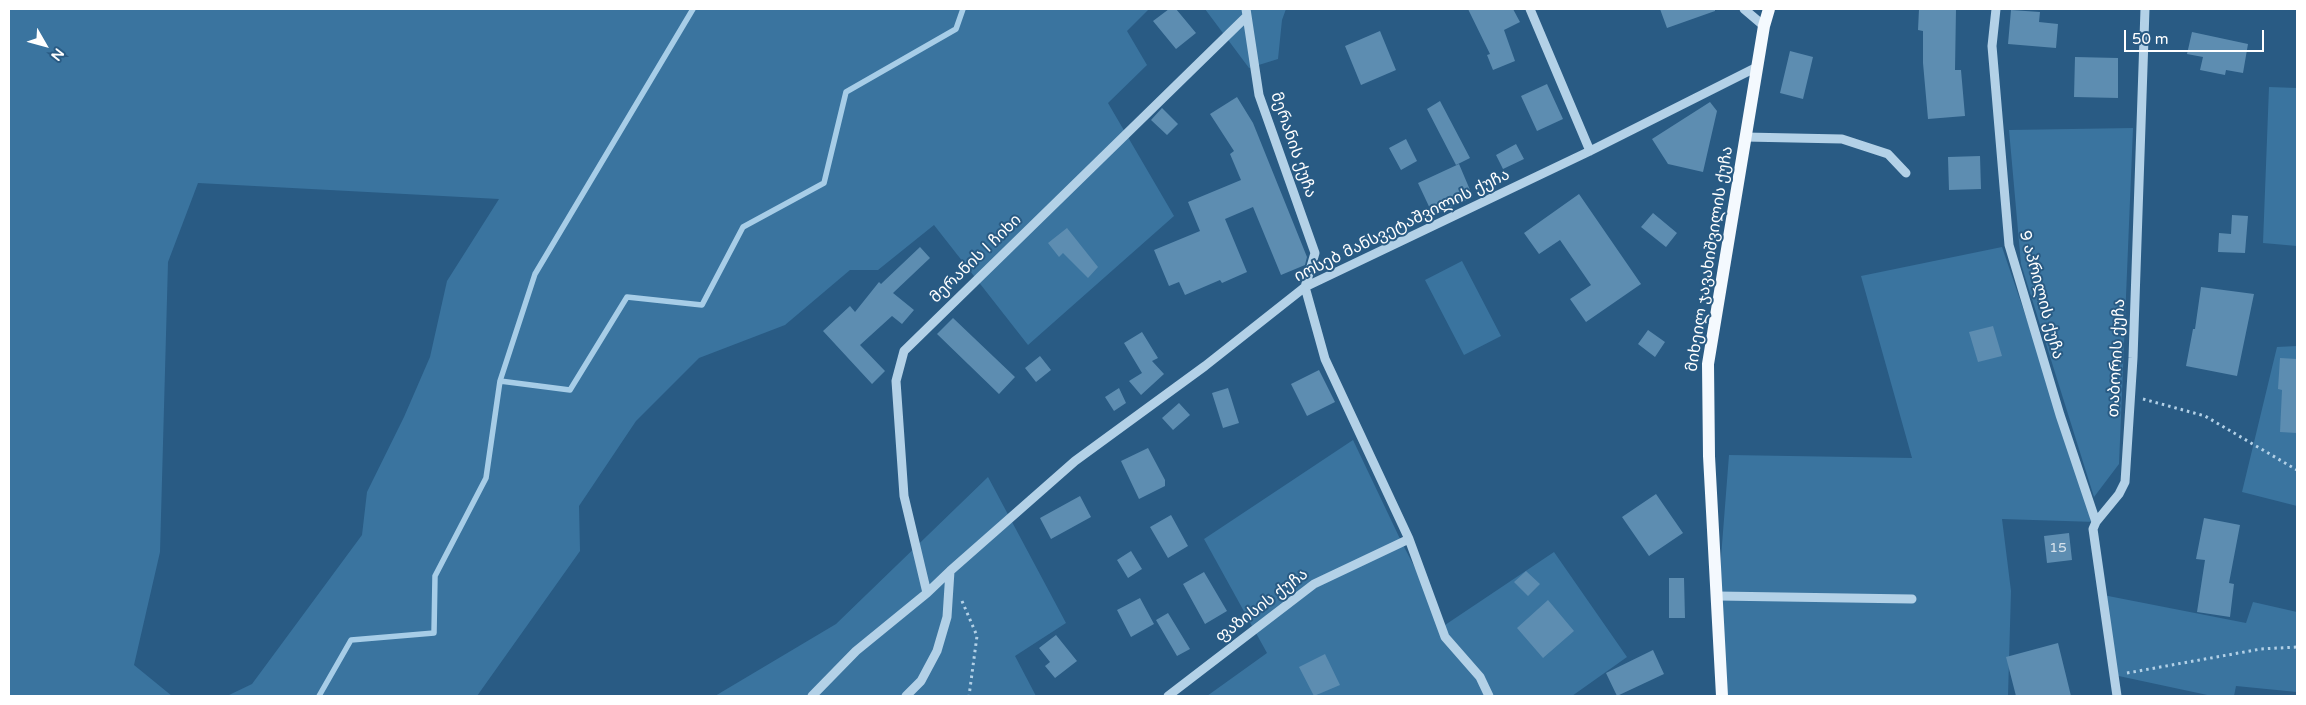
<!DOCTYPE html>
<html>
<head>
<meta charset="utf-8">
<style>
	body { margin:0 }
	#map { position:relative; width:2306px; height:705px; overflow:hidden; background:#295b84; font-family:"Varela Round",sans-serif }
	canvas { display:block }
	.frame { position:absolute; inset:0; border:10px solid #fff; pointer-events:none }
	.north { position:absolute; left:20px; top:20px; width:50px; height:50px; -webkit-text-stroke:4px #295b84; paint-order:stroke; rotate:128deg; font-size:14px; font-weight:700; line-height:20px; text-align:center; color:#fff }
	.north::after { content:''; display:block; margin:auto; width:18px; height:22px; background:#fff; clip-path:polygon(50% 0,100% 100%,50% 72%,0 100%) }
	.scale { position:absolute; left:2124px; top:30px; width:140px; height:22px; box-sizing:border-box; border:2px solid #fff; border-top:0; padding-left:6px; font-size:15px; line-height:18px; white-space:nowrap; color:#fff; -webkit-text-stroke:4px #295b84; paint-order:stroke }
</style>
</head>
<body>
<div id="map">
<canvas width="2306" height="705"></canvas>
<div class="frame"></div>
<div class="north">N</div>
<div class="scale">50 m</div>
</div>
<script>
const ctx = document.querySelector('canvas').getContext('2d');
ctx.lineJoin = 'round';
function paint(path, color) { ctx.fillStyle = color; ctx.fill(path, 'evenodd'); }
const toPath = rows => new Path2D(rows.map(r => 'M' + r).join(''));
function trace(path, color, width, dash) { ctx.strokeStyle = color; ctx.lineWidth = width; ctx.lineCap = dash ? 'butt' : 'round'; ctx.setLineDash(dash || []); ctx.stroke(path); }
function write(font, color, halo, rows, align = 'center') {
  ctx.font = font + ' "Varela Round","Noto Sans Georgian",sans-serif'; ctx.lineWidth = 4; ctx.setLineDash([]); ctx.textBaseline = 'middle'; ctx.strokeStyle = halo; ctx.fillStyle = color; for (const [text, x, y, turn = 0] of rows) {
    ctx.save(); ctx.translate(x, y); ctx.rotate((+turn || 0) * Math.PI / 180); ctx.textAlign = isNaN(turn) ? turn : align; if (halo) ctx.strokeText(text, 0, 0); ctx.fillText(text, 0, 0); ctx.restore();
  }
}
paint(toPath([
	[9,9,1149,9,1127,31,1147,65,1108,103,1174,216,1028,345,934,225,878,270,850,270,785,325,699,358,636,421,579,506,580,551,477,696,227,696,252,684,362,535,367,492,404,417,430,357,447,281,499,199,198,183,168,262,160,552,134,665,172,696,9,696],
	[1205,9,1286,9,1282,20,1278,59,1249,68],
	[2269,87,2297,88,2297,246,2263,243],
	[2133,128,2119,464,2094,497,2021,264,2009,130],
	[2002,247,2096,522,2002,519,2011,591,2008,696,1722,696,1718,596,1729,455,1912,458,1861,276],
	[1462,261,1501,336,1464,355,1425,280],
	[2297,346,2297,506,2242,492,2277,347],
	[1353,440,1402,543,1445,625,1554,552,1627,657,1572,696,1207,696,1267,653,1204,539],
	[988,477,1066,623,1015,656,1036,696,715,696,836,624],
	[2103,595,2246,623,2253,602,2297,612,2297,692,2236,686,2234,696,2212,696,2114,675]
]), '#3a749f');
trace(toPath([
	[500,381,535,274,693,9],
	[319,696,351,640,434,633,435,576,486,478,500,381,570,390,627,297,702,305,743,227,824,183,846,92,956,29,963,9]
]), '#a7cde7', 5.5);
paint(toPath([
	[1169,9,1176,9,1196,33,1176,49,1153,21],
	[1468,9,1513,9,1520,22,1504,30,1515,61,1493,70,1487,55,1490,54],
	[1660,9,1715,9,1715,11,1667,28],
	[1919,9,1956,9,1955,70,1961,70,1965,116,1928,119,1923,63,1923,31,1918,30],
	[2011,10,2040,12,2039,22,2058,24,2056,48,2008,44],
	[1380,31,1396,70,1361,85,1345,46],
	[2192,32,2248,44,2243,73,2226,70,2225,75,2200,70,2203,57,2187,54],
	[1790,51,1813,57,1803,99,1780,93],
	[2075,57,2118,58,2118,98,2074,97],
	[1547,84,1563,119,1537,131,1521,96],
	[1237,97,1253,123,1307,257,1305,265,1281,275,1253,207,1225,219,1247,272,1222,283,1220,280,1185,295,1179,282,1169,286,1154,250,1200,231,1188,202,1241,180,1230,154,1234,151,1210,114],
	[1440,101,1470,158,1456,165,1427,109],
	[1710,102,1717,111,1703,172,1668,164,1652,139],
	[1162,108,1178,124,1167,135,1151,120],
	[1406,139,1417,161,1401,170,1389,148],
	[1516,144,1524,159,1503,169,1496,155],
	[1980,156,1981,189,1949,190,1948,157],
	[1459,164,1473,197,1433,215,1418,183],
	[1579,194,1641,284,1586,322,1570,299,1591,285,1560,240,1539,254,1524,233],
	[1653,213,1677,233,1666,247,1641,227],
	[2232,215,2248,216,2245,253,2218,252,2219,233,2231,234],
	[1067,228,1098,267,1088,278,1063,253,1059,257,1048,243],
	[920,247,930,258,893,293,914,310,902,324,892,316,860,345,885,371,872,384,823,331,850,306,855,312,879,282,881,284],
	[2201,287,2254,294,2237,376,2186,366,2193,329,2195,329],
	[953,318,1015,377,999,394,937,334],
	[1993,326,2002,356,1978,362,1969,332],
	[1648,330,1665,342,1655,357,1638,344],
	[1142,332,1158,358,1152,361,1164,374,1141,395,1129,381,1142,373,1124,343],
	[1040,356,1051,370,1036,382,1025,368],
	[2280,358,2297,359,2297,433,2280,432,2282,390,2278,389],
	[1319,370,1335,402,1307,416,1291,384],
	[1119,388,1126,403,1114,411,1105,397],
	[1228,388,1239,423,1223,428,1212,393],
	[1179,403,1190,415,1173,430,1162,418],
	[1148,448,1165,480,1165,486,1139,499,1121,461],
	[1656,494,1683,533,1649,556,1622,517],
	[1080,496,1091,517,1051,539,1040,518],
	[1171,515,1188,546,1168,558,1150,527],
	[2204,518,2240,525,2229,583,2234,584,2230,617,2197,612,2205,560,2196,559],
	[2069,533,2072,560,2047,563,2044,536],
	[1131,551,1142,569,1128,578,1117,560],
	[1526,571,1540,584,1528,596,1514,582],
	[1204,572,1227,611,1205,624,1183,584],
	[1669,578,1684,578,1685,618,1669,618],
	[1140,598,1154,624,1131,637,1117,610],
	[1548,600,1574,631,1543,658,1517,628],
	[1168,613,1190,649,1177,656,1156,620],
	[1056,635,1077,661,1055,678,1045,666,1050,662,1039,648],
	[2058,643,2071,696,2016,696,2006,657],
	[1653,650,1664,674,1617,696,1606,673],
	[1325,654,1340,685,1314,696,1299,667]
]), '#5d8db1');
trace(toPath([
	[2143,399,2205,416,2297,470],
	[962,601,977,636,969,696],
	[2127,673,2261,649,2297,647]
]), '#b3d1e7', 3, [2.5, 4]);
trace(toPath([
	[1246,9,1259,95,1315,253,1305,287,1325,359,1409,539,1445,637,1480,677,1489,696],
	[1530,9,1590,151],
	[1744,9,1764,26],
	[1996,9,1992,46,2009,245,2060,415,2096,522],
	[1745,137,1842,139,1888,154,1906,173],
	[927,593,904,496,896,381,904,351,1246,17],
	[1718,596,1912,599],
	[812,696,856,651,927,593,950,571,1075,461,1205,366,1305,287,1590,151,1757,67],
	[906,696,921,681,937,651,947,617,950,571],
	[1168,696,1314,584,1409,539],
	[2117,696,2093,529,2096,522,2119,494,2125,482,2133,358,2145,9]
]), '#b3d1e7', 9);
trace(toPath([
	[1722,696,1709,456,1708,364,1764,26,1769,9]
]), '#f4f9fe', 12);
write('14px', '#d6e2ec', null, [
	["15",2058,548]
]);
write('16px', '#fff', '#295b84', [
	["მერანის ქუჩა",1293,145,71],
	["იოსებ მანსვეტაშვილის ქუჩა",1402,226,-26],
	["მერანის I ჩიხი",976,259,-44],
	["მიხეილ ჯავახიშვილის ქუჩა",1710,259,-81],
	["9 აპრილის ქუჩა",2041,295,75],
	["თაბორის ქუჩა",2117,358,-87],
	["ფაზისის ქუჩა",1262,606,-37]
]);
</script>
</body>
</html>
